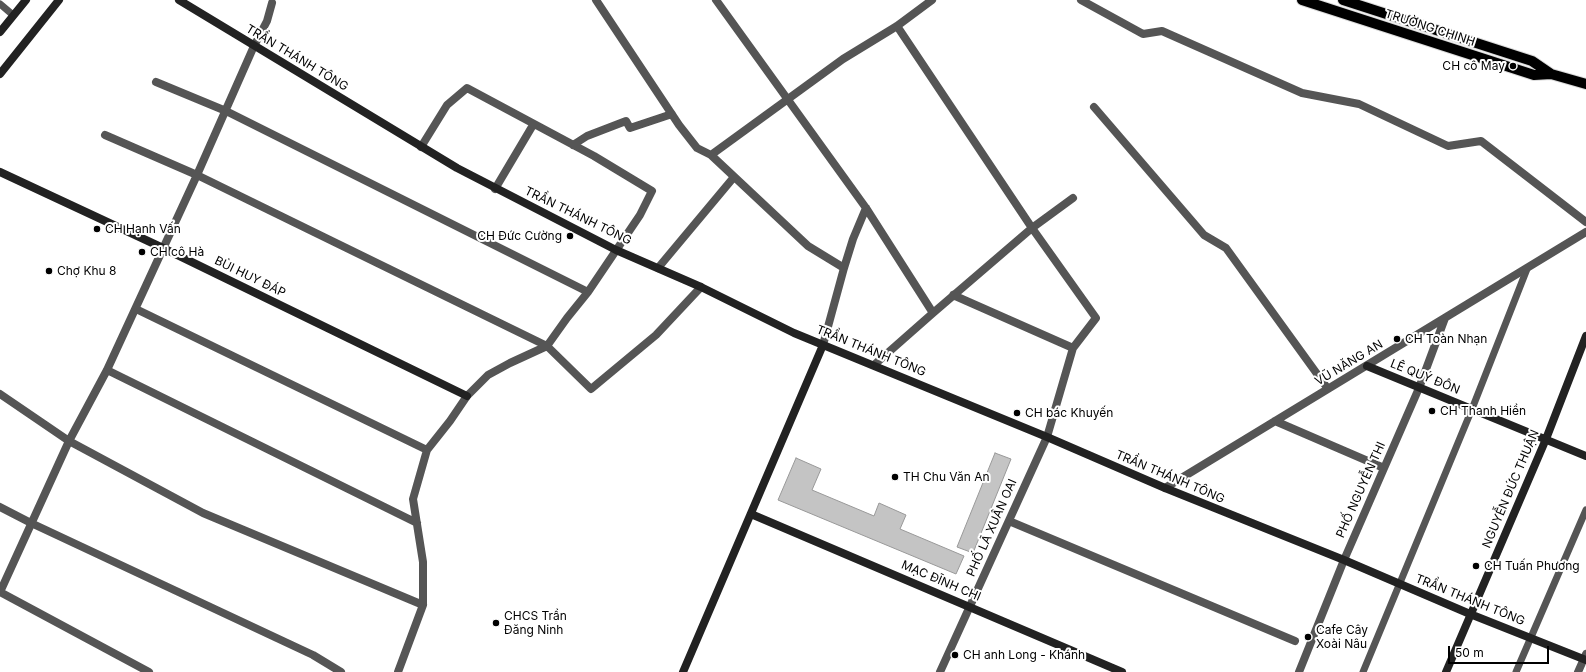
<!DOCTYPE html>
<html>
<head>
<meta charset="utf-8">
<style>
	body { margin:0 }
	#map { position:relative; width:1586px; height:672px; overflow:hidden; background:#fff; font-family:Inter,sans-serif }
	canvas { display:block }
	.scale { position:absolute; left:1448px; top:646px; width:101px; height:18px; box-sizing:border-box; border:2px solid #000; border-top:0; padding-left:5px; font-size:12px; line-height:14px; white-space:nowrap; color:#000; -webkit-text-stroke:3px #fff; paint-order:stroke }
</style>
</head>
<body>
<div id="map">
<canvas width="1586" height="672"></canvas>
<div class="scale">50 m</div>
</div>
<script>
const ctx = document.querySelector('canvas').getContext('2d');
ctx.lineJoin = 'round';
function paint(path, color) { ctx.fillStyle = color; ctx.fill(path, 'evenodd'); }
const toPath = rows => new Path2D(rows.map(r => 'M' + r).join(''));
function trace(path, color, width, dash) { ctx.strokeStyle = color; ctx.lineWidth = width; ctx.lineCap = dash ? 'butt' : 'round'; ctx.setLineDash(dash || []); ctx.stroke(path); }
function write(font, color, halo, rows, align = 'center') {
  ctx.font = font + ' Inter,sans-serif'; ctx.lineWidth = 4; ctx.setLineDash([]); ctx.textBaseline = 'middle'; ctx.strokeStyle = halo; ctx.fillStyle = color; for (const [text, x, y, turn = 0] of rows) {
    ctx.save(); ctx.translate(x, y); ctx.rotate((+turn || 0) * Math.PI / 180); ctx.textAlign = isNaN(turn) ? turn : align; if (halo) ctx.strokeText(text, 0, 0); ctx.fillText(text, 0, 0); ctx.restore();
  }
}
const building = toPath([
	[995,453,1011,459,973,553,957,547,995,453],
	[796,458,821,469,812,490,874,516,879,503,906,515,900,529,964,556,956,574,778,500,796,458]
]);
paint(building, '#c4c4c4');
trace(building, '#999', 1);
const primary = toPath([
	[1302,0,1534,75,1551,74],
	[1343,0,1532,61,1551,74,1586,84]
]);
trace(primary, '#dbdbdb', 12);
trace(toPath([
	[0,4,13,15],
	[1363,672,1472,409,1527,269],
	[1516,672,1586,510]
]), '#555', 7);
trace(toPath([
	[596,0,679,125,697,148,711,155,808,246,844,268],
	[716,0,866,208,933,313],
	[1081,0,1143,34,1162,31,1302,93,1359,104,1448,146,1481,141,1586,222],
	[897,26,1032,228,1096,318,1073,348],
	[156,82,226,111,588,292],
	[1094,107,1204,235,1226,248,1328,389],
	[105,135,197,175,547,346,591,389,656,335,701,287],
	[573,145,587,136,626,121,630,128,672,114],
	[711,155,843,59,897,26,932,0],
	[495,189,533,125],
	[658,268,734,177],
	[136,309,427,450],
	[823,345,844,268,853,239,866,208],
	[874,365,933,313,1032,228,1073,198],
	[107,370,417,523],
	[0,394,69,441,203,513,423,605],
	[1275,421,1384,468],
	[1165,488,1586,232],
	[0,507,31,523,313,655,341,672],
	[1009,521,1295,641],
	[0,592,69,441,107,370,197,175,254,46,267,21,272,3],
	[0,592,149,672],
	[398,672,423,605,423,562,413,499,427,450,450,421,467,396,488,375,510,363,547,346,567,318,588,292,640,215,652,191,594,156,467,88,447,105,421,147],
	[940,672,1047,437,1073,348,953,295],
	[1299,672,1344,560,1419,388,1445,318],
	[1578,672,1586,654]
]), '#555', 8);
trace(toPath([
	[179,0,457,168,616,250,701,287,794,333,1047,437,1165,488,1344,560,1470,614,1586,660],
	[0,32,26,0],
	[0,74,59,0],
	[0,172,163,248,467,396],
	[1367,366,1586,456],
	[751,514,1122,672],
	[683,672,823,345],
	[1446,672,1546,439,1586,336]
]), '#222', 8);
trace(primary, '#000', 10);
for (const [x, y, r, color] of [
	[1513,66,4,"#000"],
	[97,229,4,"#000"],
	[570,236,4,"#000"],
	[142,252,4,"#000"],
	[49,271,4,"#000"],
	[1397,339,4,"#000"],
	[1432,411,4,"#000"],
	[1017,413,4,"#000"],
	[895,477,4,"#000"],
	[1476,566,4,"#000"],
	[496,623,4,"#000"],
	[1308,637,4,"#000"],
	[955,655,4,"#000"]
]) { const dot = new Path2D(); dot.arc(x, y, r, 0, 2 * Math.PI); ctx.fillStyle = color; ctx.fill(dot); trace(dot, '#fff', 1.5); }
write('12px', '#000', '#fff', [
	["TRƯỜNG CHINH",1430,28,18],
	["TRẦN THÁNH TÔNG",297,58,31],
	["TRẦN THÁNH TÔNG",578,216,26],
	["BÙI HUY ĐÁP",250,277,26],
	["TRẦN THÁNH TÔNG",871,351,22],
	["VŨ NĂNG AN",1349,363,-31],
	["LÊ QUÝ ĐÔN",1425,377,22],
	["TRẦN THÁNH TÔNG",1170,477,23],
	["NGUYỄN ĐỨC THUẬN",1511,489,-67],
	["PHỐ NGUYỄN THI",1361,490,-66],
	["PHỐ LÃ XUÂN OAI",992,528,-66],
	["MẠC ĐĨNH CHI",941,581,23],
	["TRẦN THÁNH TÔNG",1470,600,22]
]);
write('12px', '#000', '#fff', [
	["CH cô May",1505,66,"right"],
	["CH Hạnh Vấn",105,229],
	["CH Đức Cường",562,236,"right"],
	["CH cô Hà",150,252],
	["Chợ Khu 8",57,271],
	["CH Toàn Nhạn",1405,339],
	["CH Thanh Hiền",1440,411],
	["CH bác Khuyến",1025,413],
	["TH Chu Văn An",903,477],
	["CH Tuấn Phương",1484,566],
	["CHCS Trần",504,616],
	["Đăng Ninh",504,630],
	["Cafe Cây",1316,630],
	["Xoài Nâu",1316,644],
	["CH anh Long - Khánh",963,655]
], 'left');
</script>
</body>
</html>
